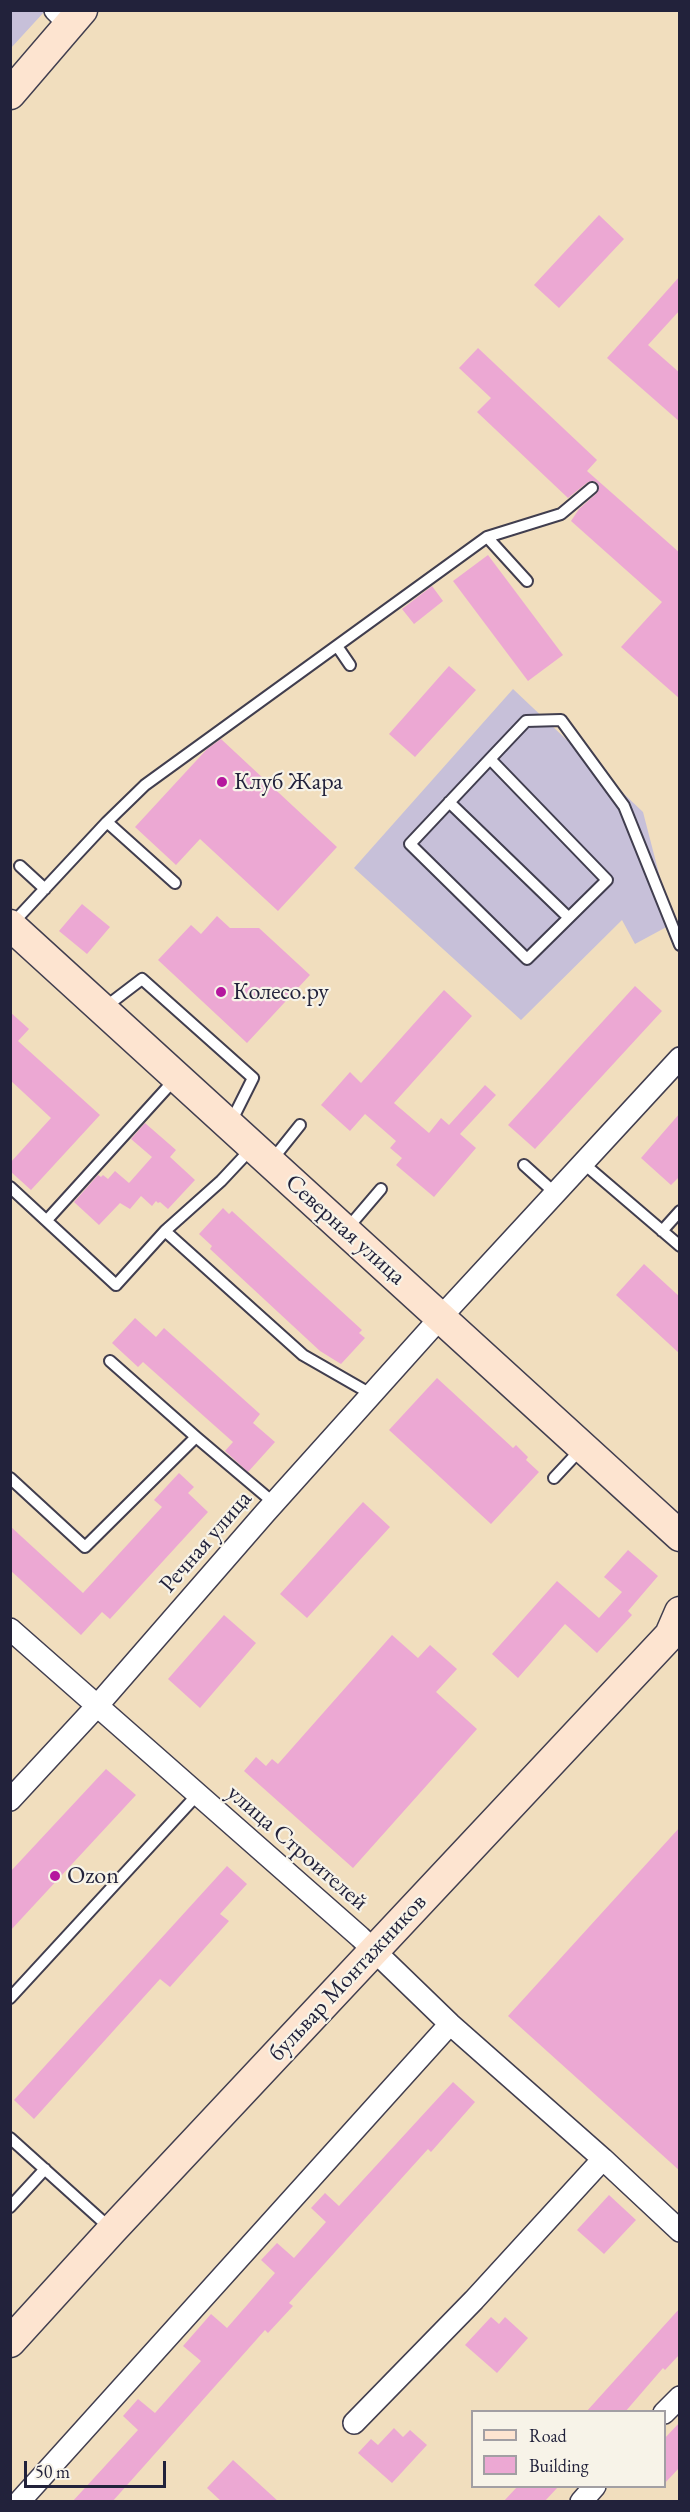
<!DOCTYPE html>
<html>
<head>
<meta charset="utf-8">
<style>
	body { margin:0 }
	#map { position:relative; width:690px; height:2512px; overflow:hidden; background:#f1debe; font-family:"EB Garamond",serif }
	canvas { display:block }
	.frame { position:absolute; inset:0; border:12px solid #22223b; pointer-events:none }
	.legend { position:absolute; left:471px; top:2410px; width:195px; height:78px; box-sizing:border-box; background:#f7f3e8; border:2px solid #a29fa3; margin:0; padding:8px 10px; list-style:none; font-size:18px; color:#22223b }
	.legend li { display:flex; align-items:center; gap:12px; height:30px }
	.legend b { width:30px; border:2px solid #a29fa3 }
	.scale { position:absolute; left:24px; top:2461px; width:142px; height:27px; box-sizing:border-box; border:3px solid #22223b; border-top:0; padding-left:8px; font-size:18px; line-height:21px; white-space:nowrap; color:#22223b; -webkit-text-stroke:4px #f7f3e8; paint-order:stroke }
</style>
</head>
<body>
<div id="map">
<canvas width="690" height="2512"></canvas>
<div class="frame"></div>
<ul class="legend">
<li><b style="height:8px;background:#fde4d0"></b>Road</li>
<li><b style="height:16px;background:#eca8d3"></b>Building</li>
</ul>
<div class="scale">50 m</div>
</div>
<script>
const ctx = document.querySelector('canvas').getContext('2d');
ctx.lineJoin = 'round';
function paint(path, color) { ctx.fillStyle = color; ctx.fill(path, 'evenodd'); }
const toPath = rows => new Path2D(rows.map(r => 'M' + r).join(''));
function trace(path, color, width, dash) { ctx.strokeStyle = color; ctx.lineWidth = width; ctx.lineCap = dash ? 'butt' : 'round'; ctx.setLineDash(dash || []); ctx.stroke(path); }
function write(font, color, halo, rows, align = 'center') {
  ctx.font = font + ' "EB Garamond",serif'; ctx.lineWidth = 4.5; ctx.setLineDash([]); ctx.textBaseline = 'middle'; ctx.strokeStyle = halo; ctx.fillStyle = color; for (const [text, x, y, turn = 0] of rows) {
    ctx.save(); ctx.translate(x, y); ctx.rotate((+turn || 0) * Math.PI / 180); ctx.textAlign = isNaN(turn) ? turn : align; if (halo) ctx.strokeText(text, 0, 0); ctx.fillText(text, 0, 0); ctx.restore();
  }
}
paint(toPath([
	[11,10,45,11,11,48,10,11],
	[513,689,643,812,672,924,635,944,622,920,521,1020,354,868]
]), '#c7c0d9');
paint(toPath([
	[599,215,624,239,559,308,534,285],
	[680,276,680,310,648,345,680,373,680,422,607,358],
	[478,348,597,460,587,471,680,553,680,699,621,647,662,602,571,521,579,509,597,493,598,484,594,481,588,482,568,498,477,412,491,398,459,368],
	[488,555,563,655,528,681,453,581],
	[432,586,443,601,414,624,402,609],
	[449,666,476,690,415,757,389,734],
	[221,739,337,847,278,911,200,839,176,865,135,827,207,749],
	[82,904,110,927,87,954,59,931],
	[217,916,230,928,259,928,310,975,247,1043,158,960,191,925,201,934],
	[635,986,662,1011,535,1149,508,1125],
	[444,990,472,1016,394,1103,429,1133,441,1118,449,1125,485,1085,496,1095,460,1134,476,1148,434,1197,396,1165,402,1158,390,1148,396,1141,365,1114,350,1131,321,1105,350,1072,361,1083],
	[10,1012,29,1029,18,1041,100,1115,31,1190,10,1171,10,1163,51,1118,10,1080],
	[680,1113,680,1176,671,1185,641,1158],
	[145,1123,176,1150,170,1157,195,1180,168,1209,160,1202,158,1203,156,1201,152,1206,141,1196,130,1209,120,1203,99,1225,74,1202,98,1175,101,1177,103,1175,108,1179,115,1171,129,1183,152,1157,131,1139],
	[223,1208,229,1214,232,1211,362,1330,359,1333,365,1338,341,1364,320,1351,210,1249,212,1246,199,1234],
	[644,1264,680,1297,680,1354,616,1295],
	[135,1318,156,1337,164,1328,260,1414,253,1423,275,1442,248,1472,225,1451,233,1442,143,1362,138,1367,112,1343],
	[437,1378,513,1448,516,1445,528,1457,526,1460,539,1472,491,1524,389,1430],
	[179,1473,194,1487,188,1493,208,1512,110,1619,102,1612,81,1635,10,1570,10,1526,83,1593,162,1507,154,1500],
	[363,1502,390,1527,307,1618,280,1594],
	[628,1550,658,1576,628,1611,632,1615,597,1653,565,1624,518,1678,492,1654,557,1581,599,1618,622,1592,604,1577],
	[224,1615,256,1643,200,1708,168,1679],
	[392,1635,418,1658,430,1645,457,1669,436,1692,477,1729,353,1868,244,1771,256,1757,266,1766,272,1759,278,1764],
	[106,1769,136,1795,10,1931,10,1872],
	[680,1827,680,2171,508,2016],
	[227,1866,247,1884,220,1914,229,1921,170,1987,160,1979,34,2119,14,2100],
	[453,2082,475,2102,431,2152,428,2149,289,2303,293,2306,268,2333,265,2330,112,2502,72,2502,138,2430,123,2416,138,2399,155,2413,201,2361,183,2346,211,2314,227,2328,275,2273,261,2260,277,2243,294,2258,326,2222,311,2208,325,2193,339,2206],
	[609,2195,636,2220,604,2254,577,2230],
	[680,2308,680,2354,665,2370,663,2368,625,2412,586,2412],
	[491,2317,499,2324,505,2317,528,2338,497,2373,465,2345],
	[680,2422,680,2467,664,2484,664,2439],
	[394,2428,403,2437,410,2430,427,2445,392,2483,358,2453,371,2439,378,2445],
	[233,2460,279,2502,222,2502,207,2488],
	[517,2487,558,2487,544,2502,503,2502]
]), '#eca8d3');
const lane = toPath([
	[487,537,527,581],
	[337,646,350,665],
	[490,759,607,880,527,959,410,844,490,759,526,721,561,720,624,806,680,945],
	[449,802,568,917],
	[107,822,175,883],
	[20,866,45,889],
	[11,925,107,822,145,785,487,537,561,514,592,488],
	[104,1008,142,979,253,1078,231,1122],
	[272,1160,300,1125],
	[583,1163,680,1246],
	[524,1165,555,1193],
	[10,1187,116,1285,165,1231,221,1181,251,1149],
	[47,1220,176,1078],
	[346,1230,381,1189],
	[165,1231,303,1355,371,1394],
	[662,1231,680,1211],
	[110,1361,196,1437,274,1503],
	[10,1478,85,1547,196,1437],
	[554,1478,582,1448],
	[10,1998,197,1795],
	[10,2138,110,2228],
	[10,2207,45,2169]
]);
const street = toPath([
	[55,10,69,24],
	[10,1629,360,1937,450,2024,603,2159,680,2231],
	[10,1800,97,1706,265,1513,441,1317,680,1058],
	[664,2413,680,2397],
	[354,2423,474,2300,603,2159],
	[19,2502,450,2024],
	[581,2502,595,2486]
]);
const secondary = toPath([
	[10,94,82,10],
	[10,925,680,1536],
	[10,2342,112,2230,670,1635,680,1612]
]);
trace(lane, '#413e4f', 14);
trace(street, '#413e4f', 24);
trace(secondary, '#413e4f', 33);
trace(lane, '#fff', 10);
trace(street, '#fff', 21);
trace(secondary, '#fde4d0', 30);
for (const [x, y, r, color] of [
	[222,782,6,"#b5179e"],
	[221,992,6,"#b5179e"],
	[55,1876,6,"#b5179e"]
]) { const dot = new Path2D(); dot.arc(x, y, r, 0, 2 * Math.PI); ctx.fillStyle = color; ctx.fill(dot); trace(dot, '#f7f3e8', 2); }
write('24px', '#22223b', '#f7f3e8', [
	["Клуб Жара",234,782],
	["Колесо.ру",233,992],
	["Ozon",67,1876]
], 'left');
write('24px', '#22223b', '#f7f3e8', [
	["Северная улица",345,1230,42],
	["Речная улица",206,1542,-49],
	["улица Строителей",297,1848,41],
	["бульвар Монтажников",348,1978,-47]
]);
</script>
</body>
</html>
